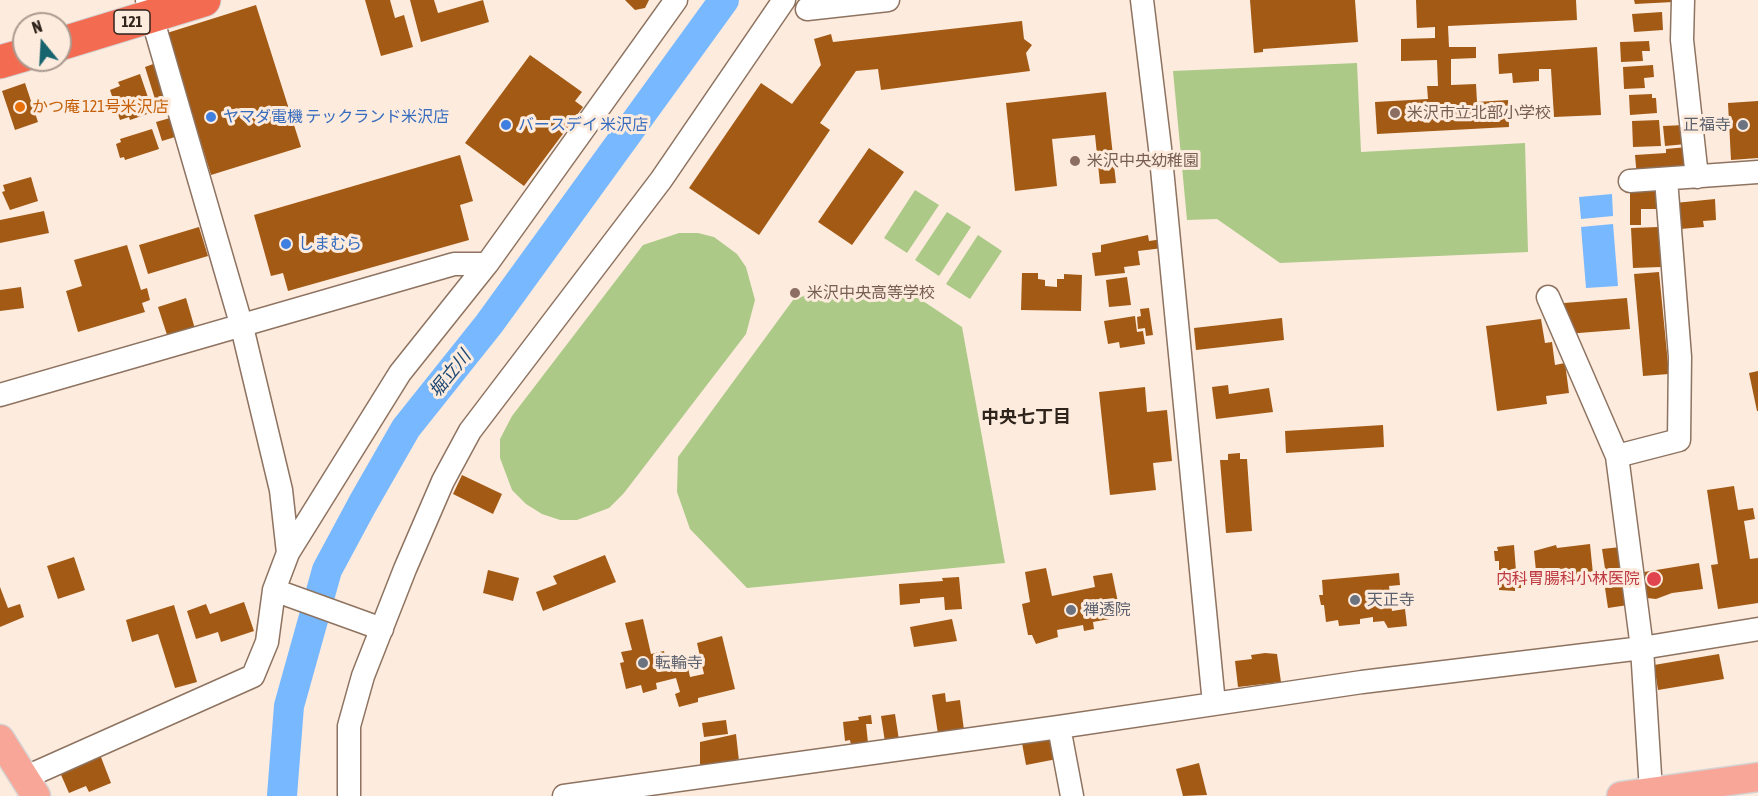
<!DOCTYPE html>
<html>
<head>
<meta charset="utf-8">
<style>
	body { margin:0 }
	#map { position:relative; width:1758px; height:796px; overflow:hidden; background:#fdebde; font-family:"Asap Condensed",sans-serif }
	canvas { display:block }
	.north { position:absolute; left:12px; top:12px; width:60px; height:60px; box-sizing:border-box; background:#fdebde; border:2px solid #ab9b90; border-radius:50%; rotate:342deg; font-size:16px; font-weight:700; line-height:24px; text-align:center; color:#2f241c }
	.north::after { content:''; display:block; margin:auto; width:21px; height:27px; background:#17636e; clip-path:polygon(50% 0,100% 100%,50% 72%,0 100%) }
</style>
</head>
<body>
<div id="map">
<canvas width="1758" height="796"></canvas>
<div class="north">N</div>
</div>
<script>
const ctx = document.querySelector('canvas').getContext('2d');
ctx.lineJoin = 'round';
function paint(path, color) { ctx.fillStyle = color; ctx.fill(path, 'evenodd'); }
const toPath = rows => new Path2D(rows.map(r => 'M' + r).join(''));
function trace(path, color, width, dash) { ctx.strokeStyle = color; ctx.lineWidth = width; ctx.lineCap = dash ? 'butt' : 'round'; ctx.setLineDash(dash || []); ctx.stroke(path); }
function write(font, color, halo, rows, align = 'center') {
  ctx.font = font + ' "Asap Condensed","Noto Sans JP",sans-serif'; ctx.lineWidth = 6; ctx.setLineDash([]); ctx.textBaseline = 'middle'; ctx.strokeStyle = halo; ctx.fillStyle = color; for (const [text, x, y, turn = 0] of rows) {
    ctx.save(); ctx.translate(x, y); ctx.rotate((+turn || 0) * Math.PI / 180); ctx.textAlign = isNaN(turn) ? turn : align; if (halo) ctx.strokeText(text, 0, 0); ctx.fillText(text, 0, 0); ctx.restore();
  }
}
paint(toPath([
	[1357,63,1361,152,1525,143,1528,252,1280,263,1217,219,1187,220,1173,71],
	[915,190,939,205,907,253,884,238],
	[947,212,971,227,939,276,915,260],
	[679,233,698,233,714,237,737,254,746,267,755,300,746,334,624,493,609,508,577,520,560,520,542,514,526,504,512,490,500,458,500,439,512,416,643,245],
	[978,235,1002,251,970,299,946,284],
	[860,285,905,289,962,327,1005,563,747,588,690,529,677,492,678,457,793,300,812,293]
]), '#adc988');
paint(toPath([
	[1612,194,1613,216,1581,219,1579,197],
	[1613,224,1618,286,1586,288,1581,227]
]), '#77b8ff');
trace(toPath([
	[282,796,289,706,327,570,363,503,406,428,489,324,724,0]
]), '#77b8ff', 30);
paint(toPath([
	[365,0,390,0,395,18,404,15,413,47,381,56],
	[410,0,434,0,438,13,483,0,489,22,421,42],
	[625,0,649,0,645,8,635,10],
	[1250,0,1355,0,1358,42,1263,49,1263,52,1254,53],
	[1416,0,1576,0,1577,20,1448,26,1449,47,1476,47,1476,58,1451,59,1451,85,1476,84,1477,102,1508,100,1509,127,1377,134,1375,102,1428,99,1427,86,1438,86,1437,60,1401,61,1401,39,1435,38,1435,27,1417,28],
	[1634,0,1673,0,1673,2,1635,4],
	[256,5,301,147,211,175,167,33],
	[1662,12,1663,30,1634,32,1632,14],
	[1022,21,1024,39,1032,45,1026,53,1030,71,881,90,878,69,856,71,820,123,830,130,759,235,689,188,761,83,792,104,821,65,814,39,831,34,833,42],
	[1649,41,1650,51,1642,51,1643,61,1621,62,1620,42],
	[1597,47,1601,115,1554,117,1551,69,1539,69,1539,81,1513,83,1512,73,1499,74,1498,54],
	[530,55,582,92,575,101,583,107,524,186,465,143],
	[156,63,172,111,160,115,145,67],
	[1653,65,1654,77,1644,78,1645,88,1624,89,1623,67],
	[140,74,153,112,130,120,129,117,120,120,110,90,120,86,118,82],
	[25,83,38,122,15,130,2,91],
	[1106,92,1116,183,1100,184,1095,135,1052,139,1057,186,1015,191,1006,103],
	[1652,94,1652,98,1656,98,1657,113,1630,115,1629,95],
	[1758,101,1758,158,1731,160,1728,103],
	[170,118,175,137,162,141,156,122],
	[1659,120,1661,146,1633,147,1632,121],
	[1685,125,1686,144,1665,146,1663,126],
	[152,129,159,149,125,160,124,157,120,158,116,144,121,142,120,139],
	[1687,147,1689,174,1637,178,1635,155,1666,153,1666,149],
	[869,148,904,172,852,245,818,222],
	[460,155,473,201,460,205,469,240,288,291,283,273,271,276,254,215],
	[31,177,38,201,10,210,2,192,5,191,3,185],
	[1630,187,1658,187,1658,209,1641,209,1641,225,1630,225],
	[1715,199,1716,220,1703,221,1704,227,1680,229,1675,203],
	[44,211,49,233,0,243,0,220],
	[199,227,208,256,148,274,139,245],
	[1659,227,1661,267,1633,268,1631,228],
	[1148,235,1149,241,1163,239,1163,248,1138,251,1140,265,1124,267,1125,273,1095,276,1092,253,1101,252,1101,245],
	[127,245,141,290,147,288,150,300,142,303,145,312,78,332,66,291,82,286,74,260],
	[1659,272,1669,374,1643,376,1634,274],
	[1022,273,1038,273,1038,279,1045,280,1045,286,1057,287,1057,279,1064,279,1064,274,1082,275,1081,311,1021,310],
	[1127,277,1131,305,1109,307,1106,280],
	[21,287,24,308,0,311,0,290],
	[186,298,195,329,168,338,158,307],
	[1627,298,1630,329,1566,334,1564,303],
	[1149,308,1153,335,1146,336,1145,328,1138,329,1137,317,1141,316,1140,309],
	[1135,316,1137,332,1143,331,1145,344,1120,348,1119,342,1108,344,1104,321],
	[1282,318,1284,340,1196,350,1194,328],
	[1541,319,1545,343,1552,342,1555,365,1565,363,1569,393,1546,396,1547,404,1497,411,1486,326],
	[1758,371,1758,411,1757,411,1749,373],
	[1228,385,1229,394,1269,388,1273,412,1216,419,1212,387],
	[1145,387,1147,412,1167,410,1172,461,1153,463,1156,490,1110,495,1099,392],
	[1383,425,1384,447,1286,453,1285,431],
	[1240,453,1240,459,1247,459,1252,531,1226,533,1220,460,1228,460,1228,454],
	[462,475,502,494,493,514,453,494],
	[1734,486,1738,510,1753,508,1755,519,1744,521,1750,559,1758,558,1758,603,1718,609,1711,565,1718,564,1707,490],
	[1590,544,1593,574,1537,581,1534,551,1556,545,1557,548],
	[1514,545,1516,571,1531,570,1532,584,1521,585,1521,588,1515,588,1515,591,1499,590,1499,561,1495,561,1494,551,1498,551,1497,547],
	[1621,547,1625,573,1606,575,1602,549],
	[605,555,616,582,543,611,536,592,557,584,553,576],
	[74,557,85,590,58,599,47,566],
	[1699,563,1703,589,1672,593,1656,599,1647,598,1644,572],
	[1046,568,1052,596,1095,587,1093,576,1112,573,1121,617,1093,622,1094,629,1084,631,1083,625,1057,630,1058,637,1036,644,1032,635,1028,635,1022,604,1030,602,1025,572],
	[488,570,519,578,513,601,483,593],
	[1399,573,1400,585,1389,586,1392,611,1405,609,1407,626,1388,628,1384,621,1373,622,1373,617,1360,619,1360,624,1339,626,1338,620,1326,622,1324,605,1321,605,1319,595,1323,595,1322,580],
	[959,577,962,609,945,610,944,597,920,599,920,603,900,605,899,584,943,581,942,578],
	[1624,585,1628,605,1608,608,1605,588],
	[0,587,8,608,20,604,24,617,0,627],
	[244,602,254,631,221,642,218,632,196,639,187,611,206,604,210,614],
	[174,605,197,682,175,688,158,634,132,642,126,620],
	[643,619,651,654,664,651,667,663,686,658,690,677,704,674,697,643,722,636,735,689,698,698,698,702,679,707,675,694,680,692,676,678,656,683,657,689,643,693,641,685,626,689,620,663,624,662,621,652,632,650,625,623],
	[952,619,957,641,914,647,910,627],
	[1265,653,1277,654,1281,682,1238,687,1235,661,1252,659,1251,655],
	[1719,654,1724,679,1658,690,1654,665],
	[945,693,946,702,960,700,964,730,938,734,932,695],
	[895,714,899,740,885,742,881,716],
	[871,715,872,724,866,724,868,743,851,745,850,740,845,741,843,722,859,720,858,717],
	[726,720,728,734,704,737,702,723],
	[736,734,739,761,716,767,716,763,711,763,711,768,705,768,705,764,700,765,700,742],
	[1058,737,1062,758,1026,765,1022,743],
	[99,752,111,783,89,792,86,786,69,793,58,768],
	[1199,763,1207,795,1183,796,1176,769]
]), '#a35a15');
const minor = toPath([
	[147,0,242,327,281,490,288,553],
	[1142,0,1160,148,1214,704],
	[1683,0,1682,40,1697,177],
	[807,9,888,0],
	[1630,181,1758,172],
	[1548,297,1617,456,1642,648,1651,791],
	[0,395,454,264,487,264],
	[1617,456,1679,440,1680,357,1666,179],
	[274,590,382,629],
	[1059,727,1072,796],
	[24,778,253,676,267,642,274,590,288,553,400,373,487,264,676,0],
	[349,796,349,726,363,676,405,569,443,481,470,431,661,180,784,0],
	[564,796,1059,727,1362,682,1642,648,1758,629]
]);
const major = toPath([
	[0,739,36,796],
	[1621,796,1758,777]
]);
const highway = toPath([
	[60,44,204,0],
	[0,62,24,55]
]);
trace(minor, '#8e7360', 25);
trace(major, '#d5d3d2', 31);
trace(highway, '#d5d3d2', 35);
trace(minor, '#fff', 22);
trace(major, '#f8a697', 28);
trace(highway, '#f36b51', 33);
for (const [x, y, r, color] of [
	[20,107,6,"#e8710a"],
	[1395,113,6,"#8d6e63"],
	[211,117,6,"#3f7fe0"],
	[506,125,6,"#3f7fe0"],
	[1743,125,6,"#6b7280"],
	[1075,161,6,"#8d6e63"],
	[286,244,6,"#3f7fe0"],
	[795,293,6,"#8d6e63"],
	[1654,579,8,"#e0444e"],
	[1355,600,6,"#6b7280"],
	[1071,610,6,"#6b7280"],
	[643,663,6,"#6b7280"]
]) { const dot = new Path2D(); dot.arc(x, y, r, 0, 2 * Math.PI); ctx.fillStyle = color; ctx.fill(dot); trace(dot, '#fdebde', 2); }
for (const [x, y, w] of [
	[132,22,36]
]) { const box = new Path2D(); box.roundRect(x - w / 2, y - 12, w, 24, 4.5); ctx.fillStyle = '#fdebde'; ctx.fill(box); trace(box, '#2f241c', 1.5); }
write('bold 15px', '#2f241c', null, [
	["121",132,22]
]);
write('16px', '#c56008', '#fdebde', [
	["かつ庵 121号米沢店",32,107]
], 'left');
write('16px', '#785e54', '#fdebde', [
	["米沢市立北部小学校",1407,113],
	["米沢中央幼稚園",1087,161],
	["米沢中央高等学校",807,293]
], 'left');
write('16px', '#366cbe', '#fdebde', [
	["ヤマダ電機 テックランド米沢店",223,117],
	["バースデイ 米沢店",518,125],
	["しまむら",298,244]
], 'left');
write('16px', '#5b616d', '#fdebde', [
	["正福寺",1731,125,"right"],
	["天正寺",1367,600],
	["禅透院",1083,610],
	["転輪寺",655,663]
], 'left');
write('16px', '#be3a42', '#fdebde', [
	["内科胃腸科小林医院",1640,579]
], 'right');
write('italic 18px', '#194673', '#fdebde', [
	["堀立川",450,374,-51]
]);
write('bold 18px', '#2f241c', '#fdebde', [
	["中央七丁目",1026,417]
]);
</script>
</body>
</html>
